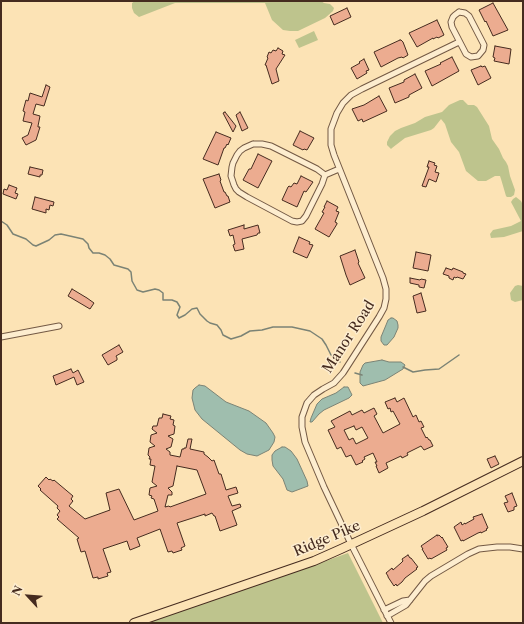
<!DOCTYPE html>
<html>
<head>
<meta charset="utf-8">
<style>
	body { margin:0 }
	#map { position:relative; width:524px; height:624px; overflow:hidden; background:#fce3b5; font-family:"Libre Caslon Text",serif }
	canvas { display:block }
	.frame { position:absolute; inset:0; border:2px solid #452b1f; pointer-events:none }
	.north { position:absolute; left:8px; top:576px; width:40px; height:40px; -webkit-text-stroke:3px #fdedcf; paint-order:stroke; rotate:296deg; font-size:11px; font-weight:700; line-height:16px; text-align:center; color:#452b1f }
	.north::after { content:''; display:block; margin:auto; width:14px; height:18px; background:#452b1f; clip-path:polygon(50% 0,100% 100%,50% 72%,0 100%) }
</style>
</head>
<body>
<div id="map">
<canvas width="524" height="624"></canvas>
<div class="frame"></div>
<div class="north">N</div>
</div>
<script>
const ctx = document.querySelector('canvas').getContext('2d');
ctx.lineJoin = 'round';
function paint(path, color) { ctx.fillStyle = color; ctx.fill(path, 'evenodd'); }
const toPath = rows => new Path2D(rows.map(r => 'M' + r).join(''));
function trace(path, color, width, dash) { ctx.strokeStyle = color; ctx.lineWidth = width; ctx.lineCap = dash ? 'butt' : 'round'; ctx.setLineDash(dash || []); ctx.stroke(path); }
function write(font, color, halo, rows, align = 'center') {
  ctx.font = font + ' "Libre Caslon Text",serif'; ctx.lineWidth = 3; ctx.setLineDash([]); ctx.textBaseline = 'middle'; ctx.strokeStyle = halo; ctx.fillStyle = color; for (const [text, x, y, turn = 0] of rows) {
    ctx.save(); ctx.translate(x, y); ctx.rotate((+turn || 0) * Math.PI / 180); ctx.textAlign = isNaN(turn) ? turn : align; if (halo) ctx.strokeText(text, 0, 0); ctx.fillText(text, 0, 0); ctx.restore();
  }
}
paint(toPath([
	[135,1,321,1,324,3,330,4,334,8,333,11,325,18,298,31,290,31,283,30,272,20,265,3,175,3,139,17,134,13,132,8,132,3],
	[314,31,318,40,299,48,295,40],
	[460,100,463,100,468,105,474,105,477,107,489,126,492,139,499,149,503,158,506,162,508,166,510,176,515,190,514,195,511,197,507,197,506,196,501,179,500,176,495,176,486,181,478,181,466,171,459,152,451,142,445,124,441,119,434,128,431,130,405,138,392,148,391,149,387,145,387,142,390,136,395,131,401,128,415,123,425,117,442,112,449,105],
	[516,197,521,201,523,205,523,231,504,237,491,238,490,234,493,230,511,226,521,221,511,202,513,199],
	[518,285,523,286,523,300,515,302,511,300,510,293,515,286],
	[348,553,383,623,143,623,309,567]
]), '#bec48d');
const water = toPath([
	[391,318,393,318,397,321,398,325,398,328,394,337,387,345,384,345,381,341,381,337,386,325,388,320,391,318],
	[382,360,389,362,401,362,405,365,403,369,385,380,363,386,360,383,360,372,363,365,365,363,382,360],
	[199,385,205,386,226,402,249,411,266,423,273,433,275,437,274,442,269,450,257,456,247,454,240,450,202,419,195,410,192,398,193,390,195,388,199,385],
	[344,387,348,387,352,395,349,398,324,410,319,414,312,422,310,422,311,418,317,404,322,399,336,393,344,387],
	[282,447,285,447,291,451,297,459,307,481,308,486,292,492,287,490,283,479,273,466,272,460,272,455,275,451,282,447]
]);
paint(water, '#9fbeae');
trace(water, '#7b8375', 1);
trace(toPath([
	[1,221,7,225,13,234,26,239,33,245,36,246,49,240,55,235,61,234,83,239,88,244,89,248,93,253,99,253,105,255,110,259,114,265,128,269,131,272,132,281,137,290,143,292,155,289,159,290,163,293,163,300,172,300,177,302,180,307,177,315,179,318,185,315,192,309,197,308,200,314,207,321,210,323,217,325,221,330,223,335,231,339,241,336,250,331,262,330,273,327,292,327,310,331,322,339,326,345,331,355,340,362],
	[403,367,413,372,425,370,439,369,459,355],
	[355,373,362,375]
]), '#7b8375', 1.5);
const building = toPath([
	[493,3,508,30,493,36,486,21,485,22,479,10,493,3],
	[347,8,351,17,334,25,330,16,347,8],
	[437,20,444,35,438,38,437,37,433,39,433,38,417,47,409,33,437,20],
	[400,40,401,40,403,42,408,55,403,58,402,57,398,58,381,67,374,52,400,40],
	[495,46,511,49,509,64,494,61,495,58,493,57,495,46],
	[278,48,283,51,282,54,285,55,276,69,279,81,272,84,266,65,265,65,268,58,267,57,269,52,271,53,273,50,276,51,278,48],
	[452,57,459,71,432,86,425,71,441,64,440,63,452,57],
	[364,59,369,70,366,71,367,73,357,79,351,68,360,63,359,62,364,59],
	[481,66,482,67,485,66,491,78,478,85,471,70,481,66],
	[415,74,422,88,409,95,409,97,395,103,389,88,404,82,404,80,415,74],
	[46,85,50,87,44,106,36,104,33,114,40,116,38,126,38,127,40,127,36,140,26,145,22,138,28,135,32,123,23,121,25,112,23,111,26,100,28,101,30,93,42,97,46,85],
	[379,96,387,111,363,122,362,119,358,121,352,109,364,105,379,96],
	[225,112,236,126,233,132,223,113,225,112],
	[240,112,248,128,242,131,236,115,240,112],
	[300,131,314,138,307,150,304,149,303,150,293,145,300,131],
	[216,132,231,138,228,145,227,144,225,148,224,148,218,165,203,159,216,132],
	[258,154,272,161,258,188,243,180,249,169,251,169,258,154],
	[429,161,435,163,434,165,437,166,435,172,439,173,436,182,429,179,426,187,422,186,429,167,427,167,429,161],
	[30,167,43,170,42,175,40,175,40,177,28,174,30,167],
	[219,174,221,180,220,181,224,192,225,192,227,196,228,196,230,202,215,208,203,179,219,174],
	[301,176,313,182,306,192,304,191,297,207,282,200,288,187,289,186,291,187,294,183,297,184,301,176],
	[9,185,17,188,15,193,18,194,16,199,3,194,4,189,7,190,9,185],
	[35,197,54,202,53,206,50,205,49,210,46,209,46,213,32,209,35,197],
	[327,201,338,207,336,211,339,212,335,222,337,223,337,224,329,237,315,229,324,213,322,212,325,207,324,207,327,201],
	[244,225,244,229,258,225,260,233,258,233,257,235,242,239,244,249,235,251,233,245,235,244,233,235,230,236,228,230,244,225],
	[299,237,310,242,309,244,313,245,307,258,293,252,299,237],
	[355,250,359,262,358,263,365,278,350,285,346,275,340,256,355,250],
	[416,252,431,255,428,271,413,268,416,252],
	[446,268,452,270,453,268,463,272,463,273,466,274,463,279,457,277,456,278,454,277,453,280,449,278,449,276,443,274,446,268],
	[410,278,420,280,421,279,426,280,424,288,419,287,419,285,410,283,410,278],
	[72,289,87,298,94,303,90,309,68,296,72,289],
	[421,293,426,311,417,313,413,296,421,293],
	[119,345,123,352,116,356,117,358,117,360,108,365,102,355,119,345],
	[71,369,73,373,78,370,84,382,77,385,74,377,56,385,53,376,71,369],
	[395,398,397,402,404,398,413,417,416,415,419,422,421,421,424,427,421,428,426,438,427,437,429,440,430,440,433,446,424,450,421,446,407,453,408,455,402,458,401,456,386,463,388,468,379,473,376,466,377,466,375,462,377,462,373,453,364,457,365,459,362,461,363,462,356,465,351,455,346,457,341,447,337,449,328,430,335,427,331,421,350,411,352,415,362,410,364,413,374,408,377,414,374,416,383,433,400,424,393,411,391,412,390,408,388,409,385,402,395,398],
	[354,426,356,430,362,427,368,438,356,444,353,438,349,440,344,430,354,426],
	[163,414,171,416,170,419,174,420,173,425,175,426,174,434,168,436,173,439,171,447,166,449,170,452,170,455,180,457,182,449,184,449,184,448,186,448,188,439,192,439,190,449,204,452,204,454,208,457,212,461,214,460,219,474,221,474,226,490,236,487,238,493,228,496,232,506,240,504,241,507,232,511,237,525,220,531,215,516,214,516,212,513,205,516,205,514,177,523,185,546,181,548,182,550,173,553,172,551,168,552,160,529,137,538,140,546,130,550,127,541,103,549,111,572,107,573,108,576,98,579,98,577,93,578,85,551,81,552,77,539,79,538,57,519,59,517,57,515,60,511,57,508,58,506,40,490,41,489,38,486,46,477,49,480,50,479,53,481,54,480,73,496,71,499,73,501,69,506,85,519,110,510,106,493,119,489,134,520,158,511,154,499,151,498,152,496,149,495,150,488,157,486,152,482,155,466,150,465,151,459,149,459,150,457,148,455,149,448,155,446,150,442,151,435,157,433,152,429,153,426,157,426,159,418,162,418,163,414],
	[177,466,197,470,206,494,170,507,169,506,165,507,168,495,172,495,172,492,168,488,173,486,177,466],
	[495,456,499,464,491,468,487,459,495,456],
	[512,493,517,506,514,507,514,510,508,512,504,503,508,502,505,496,512,493],
	[482,514,488,528,486,529,487,530,481,533,481,532,478,533,463,541,463,540,461,541,454,527,461,522,462,525,465,523,465,524,474,519,473,517,482,514],
	[437,535,437,536,439,535,442,538,442,537,448,547,446,548,447,550,431,559,430,558,428,559,422,549,423,549,421,546,437,535],
	[408,555,410,558,411,558,418,567,416,568,417,569,405,578,402,582,397,586,396,584,394,586,388,577,388,576,386,573,392,568,393,570,401,563,403,561,402,559,408,555]
]);
paint(building, '#ecac90');
trace(building, '#452b1f', 1);
const street = toPath([
	[459,12,465,13,469,16,483,43,484,45,483,50,478,56,471,57,466,54,452,27,451,22,453,17,455,15,459,12],
	[253,144,262,144,271,146,317,169,325,175,322,184,306,216,302,221,297,222,292,221,247,197,239,192,236,189,234,185,231,176,232,167,233,163,237,155,240,151,244,148,253,144],
	[325,175,339,169],
	[1,337,59,326],
	[384,610,403,601,410,600],
	[387,616,406,605,425,581,431,576,468,554,479,549,497,547,510,547,523,549],
	[391,623,351,544,324,487,305,442,302,427,302,417,307,403,314,395,323,389,334,383,343,373,379,317,384,308,386,299,386,289,383,278,334,155,331,145,331,129,337,113,343,103,351,95,362,89,459,42]
]);
const primary = toPath([
	[134,623,314,561,341,549,423,511,523,461]
]);
trace(street, '#735944', 7);
trace(primary, '#452b1f', 10);
trace(street, '#fdedcf', 5);
trace(primary, '#fce3b5', 8);
write('14px', '#452b1f', '#fdedcf', [
	["Manor Road",349,337,-57],
	["Ridge Pike",327,539,-23]
]);
</script>
</body>
</html>
